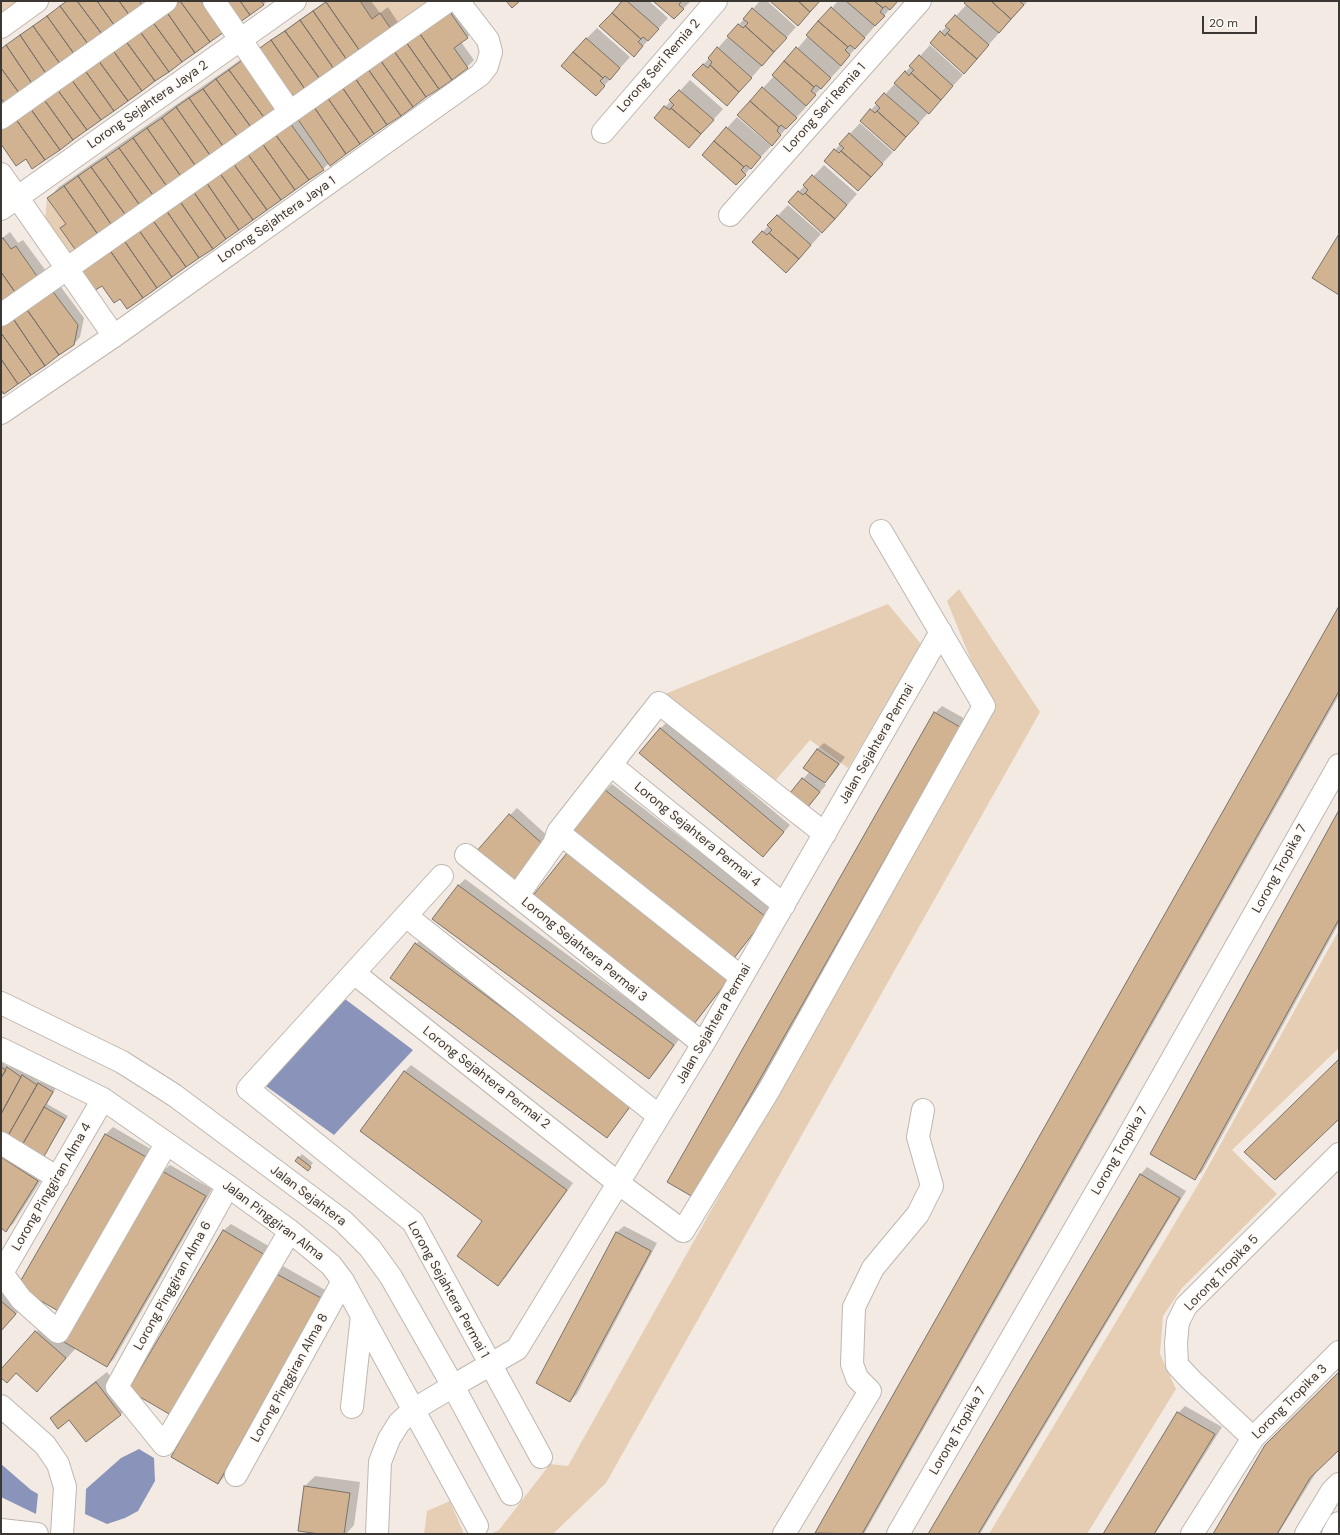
<!DOCTYPE html>
<html>
<head>
<meta charset="utf-8">
<style>
	body { margin:0 }
	#map { position:relative; width:1340px; height:1535px; overflow:hidden; background:#f3ebe3; font-family:"DM Sans",sans-serif }
	canvas { display:block }
	.frame { position:absolute; inset:0; border:2px solid #3b3834; pointer-events:none }
	.scale { position:absolute; left:1202px; top:16px; width:55px; height:18px; box-sizing:border-box; border:2px solid #3b3834; border-top:0; padding-left:5px; font-size:12px; line-height:14px; white-space:nowrap; color:#3b3834; -webkit-text-stroke:3px #fef9f4; paint-order:stroke }
</style>
</head>
<body>
<div id="map">
<canvas width="1340" height="1535"></canvas>
<div class="frame"></div>
<div class="scale">20 m</div>
</div>
<script>
const ctx = document.querySelector('canvas').getContext('2d');
ctx.lineJoin = 'round';
function paint(path, color) { ctx.fillStyle = color; ctx.fill(path, 'evenodd'); }
const toPath = rows => new Path2D(rows.map(r => 'M' + r).join(''));
function trace(path, color, width, dash) { ctx.strokeStyle = color; ctx.lineWidth = width; ctx.lineCap = dash ? 'butt' : 'round'; ctx.setLineDash(dash || []); ctx.stroke(path); }
function write(font, color, halo, rows, align = 'center') {
  ctx.font = font + ' "DM Sans",sans-serif'; ctx.lineWidth = 3.5; ctx.setLineDash([]); ctx.textBaseline = 'middle'; ctx.strokeStyle = halo; ctx.fillStyle = color; for (const [text, x, y, turn = 0] of rows) {
    ctx.save(); ctx.translate(x, y); ctx.rotate((+turn || 0) * Math.PI / 180); ctx.textAlign = isNaN(turn) ? turn : align; if (halo) ctx.strokeText(text, 0, 0); ctx.fillText(text, 0, 0); ctx.restore();
  }
}
paint(toPath([
	[1,1,19,1,1,13],
	[360,1,438,1,393,32,380,14,372,19],
	[47,198,66,224,61,228,77,252,70,256,45,221],
	[959,589,1040,712,606,1483,553,1534,490,1534,499,1530,550,1464,568,1466,991,710,947,601],
	[888,604,921,644,848,768,810,740,769,788,655,698],
	[1339,930,1339,1048,1232,1150,1277,1194,1182,1288,1163,1316,1160,1354,1176,1389,1087,1534,989,1534,1199,1183],
	[450,1501,464,1534,424,1534,427,1511]
]), '#e6ceb4');
paint(toPath([
	[345,999,413,1050,334,1135,263,1084],
	[139,1449,154,1458,155,1481,138,1511,125,1518,107,1524,85,1514,86,1489,121,1458],
	[1,1464,31,1490,38,1494,36,1514,1,1497]
]), '#8a94ba');
paint(toPath([
	[68,1,155,1,1,111,1,49],
	[220,1,268,1,237,24],
	[326,1,371,1,380,13,388,7,399,24,393,31,259,51,265,44],
	[623,1,649,1,668,18,634,56],
	[655,1,691,1,674,18],
	[760,1,767,1,796,27,737,94,694,75],
	[771,1,820,1,798,25],
	[838,1,897,1,840,66,841,67,805,105,806,107,772,144,763,88,774,76],
	[967,1,1028,1,964,72,931,43,967,4],
	[458,6,475,31,461,42,474,60,467,67,329,163,323,169,120,297,102,284,79,271],
	[597,28,630,57,596,95,586,39],
	[930,45,963,75,894,150,871,110],
	[253,51,284,95,62,228,67,223,49,198,59,187],
	[690,80,723,109,689,147,655,118],
	[737,117,771,146,736,184,727,128],
	[860,123,893,152,858,190,835,150],
	[824,165,857,194,833,221,789,202],
	[788,205,821,234,797,261,753,242],
	[10,232,18,243,23,240,46,271,1,305,1,239],
	[58,283,84,318,80,337,73,345,1,395,1,323],
	[1339,608,1339,695,864,1534,819,1534,816,1533],
	[942,706,967,720,700,1189,668,1182,935,713],
	[667,722,790,825,770,849,660,729],
	[824,743,845,757,832,775,824,783,826,785,808,806,791,793,810,771,817,749],
	[612,784,773,909,731,960,605,791],
	[517,808,551,839,517,877,510,815],
	[1339,812,1339,923,1202,1172,1195,1178],
	[465,879,680,1038,656,1071,649,1078,458,886],
	[533,898,735,972,693,1023],
	[423,937,638,1096,613,1130,607,1137,416,944],
	[1,1062,9,1067,11,1065,25,1074,26,1073,40,1082,42,1080,56,1088,47,1104,68,1116,42,1159,1,1134],
	[411,1065,573,1183,505,1278,498,1284,484,1220,404,1072],
	[113,1127,154,1151,19,1287,106,1134],
	[1,1146,45,1174,13,1224,6,1230,1,1227],
	[302,1154,313,1163,308,1169,298,1158],
	[170,1165,212,1189,114,1359,107,1366,76,1348,47,1380,16,1372,1,1377,1,1371,46,1321,67,1339,163,1171],
	[1147,1167,1186,1191,980,1534,930,1534,1141,1174],
	[231,1224,277,1251,130,1390,224,1230],
	[624,1226,657,1243,577,1394,570,1401,537,1382,617,1232],
	[281,1265,327,1291,225,1476,218,1483,172,1457],
	[1,1281,26,1303,1,1331],
	[107,1372,131,1404,121,1414,86,1441,69,1419,51,1418,62,1407],
	[1339,1373,1339,1449,1317,1471,1278,1534,1214,1534],
	[1185,1406,1222,1427,1155,1534,1104,1534,1178,1413],
	[315,1476,360,1482,354,1525,346,1534,327,1534,304,1487]
]), '#0003');
const building = toPath([
	[67,1,77,1,105,38,91,48,60,6,67,1],
	[77,1,97,1,117,29,105,38,77,1],
	[97,1,119,1,132,19,117,29,97,1],
	[119,1,139,1,145,9,132,19,119,1],
	[180,1,210,42,195,53,166,11,180,1],
	[180,1,201,1,224,32,210,42,180,1],
	[218,1,240,1,250,15,236,25,218,1],
	[240,1,261,1,264,5,250,15,240,1],
	[328,1,360,1,372,19,380,13,393,32,362,54,326,2,328,1],
	[506,1,520,1,512,8,506,1],
	[622,1,627,1,659,29,648,41,643,37,641,39,612,13,622,1],
	[653,1,681,1,679,5,684,9,674,19,653,1],
	[770,1,798,1,810,12,798,26,770,1],
	[798,1,820,1,810,12,798,1],
	[846,1,874,1,883,8,880,12,885,16,875,26,846,1],
	[874,1,898,1,890,10,885,6,883,8,874,1],
	[966,1,991,1,1011,19,999,33,964,3,966,1],
	[991,1,1019,1,1024,5,1011,19,991,1],
	[326,2,362,54,349,63,313,11,326,2],
	[60,6,91,48,77,58,47,16,60,6],
	[831,7,865,38,855,49,850,45,848,47,818,21,831,7],
	[752,8,787,38,774,52,745,26,748,23,743,19,752,8],
	[166,11,195,53,182,62,152,21,166,11],
	[313,11,349,63,336,72,300,20,313,11],
	[450,12,468,38,454,48,468,68,452,80,420,34,450,12],
	[612,13,641,39,638,42,643,46,634,57,599,26,612,13],
	[955,15,989,45,977,59,947,33,950,30,945,26,955,15],
	[47,16,77,58,63,68,33,26,47,16],
	[300,20,336,72,322,82,285,31,300,20],
	[152,21,182,62,169,72,139,30,152,21],
	[818,21,848,47,845,50,850,55,841,66,806,35,818,21],
	[738,24,743,28,745,26,774,52,762,66,727,36,738,24],
	[33,26,63,68,49,78,20,35,33,26],
	[139,30,169,72,155,81,125,40,139,30],
	[285,31,322,82,307,92,271,40,285,31],
	[940,31,945,36,947,33,977,59,964,74,930,43,940,31],
	[420,34,452,80,439,89,406,42,420,34],
	[20,35,49,78,35,88,6,45,20,35],
	[586,38,620,68,610,80,605,76,603,78,573,52,586,38],
	[125,40,155,81,142,91,112,49,125,40],
	[271,40,307,92,300,97,288,94,257,50,271,40],
	[406,42,439,89,426,97,394,51,406,42],
	[6,45,35,88,22,97,1,68,1,49,6,45],
	[717,47,752,78,739,92,710,65,712,62,708,58,717,47],
	[796,47,831,78,821,89,816,85,814,87,784,61,796,47],
	[112,49,142,91,128,101,98,60,112,49],
	[394,51,426,97,413,107,381,61,394,51],
	[573,52,603,78,600,81,605,86,596,96,561,66,573,52],
	[919,55,953,86,941,100,911,73,914,70,909,66,919,55],
	[245,58,278,102,276,114,266,120,229,70,245,58],
	[98,60,128,101,114,111,84,69,98,60],
	[381,61,413,107,401,116,368,69,381,61],
	[784,61,814,87,811,91,816,95,806,106,772,75,784,61],
	[703,64,708,68,710,65,739,92,727,106,692,75,703,64],
	[1,68,22,97,7,107,1,98,1,68],
	[84,69,114,111,101,120,71,79,84,69],
	[368,69,401,116,387,125,355,78,368,69],
	[229,70,266,120,253,130,216,79,229,70],
	[905,71,909,76,911,73,941,100,929,114,894,83,905,71],
	[355,78,387,125,374,134,342,87,355,78],
	[71,79,101,120,87,130,57,89,71,79],
	[216,79,253,130,239,139,203,89,216,79],
	[342,87,374,134,360,144,327,97,342,87],
	[762,87,797,118,786,129,781,125,779,127,750,101,762,87],
	[57,89,87,130,73,140,43,98,57,89],
	[203,89,239,139,225,149,189,98,203,89],
	[679,90,714,120,701,134,671,108,674,105,669,100,679,90],
	[884,93,919,123,906,137,877,111,880,108,875,103,884,93],
	[327,97,360,144,346,154,314,107,327,97],
	[43,98,73,140,60,150,30,108,43,98],
	[189,98,225,149,212,158,176,107,189,98],
	[750,101,779,127,777,131,781,135,772,146,737,115,750,101],
	[664,106,670,110,671,108,701,134,689,148,654,118,664,106],
	[176,107,212,158,197,168,162,118,176,107],
	[314,107,346,154,330,166,297,118,314,107],
	[30,108,60,150,45,160,15,118,30,108],
	[870,109,875,113,877,111,906,137,894,151,860,121,870,109],
	[15,118,45,160,32,169,26,159,16,166,1,144,1,128,15,118],
	[162,118,197,168,182,178,147,128,162,118],
	[290,123,324,170,309,180,275,134,290,123],
	[726,127,761,157,751,169,746,165,744,167,714,141,726,127],
	[147,128,182,178,168,188,133,138,147,128],
	[849,133,883,164,871,177,841,151,844,148,839,144,849,133],
	[275,134,309,180,295,190,262,143,275,134],
	[133,138,168,188,155,198,119,148,133,138],
	[714,141,744,167,741,170,746,175,736,185,702,155,714,141],
	[262,143,295,190,281,200,247,153,262,143],
	[119,148,155,198,141,207,106,157,119,148],
	[834,149,839,153,841,151,871,177,858,191,824,161,834,149],
	[247,153,281,200,267,210,233,163,247,153],
	[106,157,141,207,127,217,91,167,106,157],
	[233,163,267,210,253,220,219,172,233,163],
	[91,167,127,217,113,227,78,176,91,167],
	[219,172,253,220,239,230,206,182,219,172],
	[812,175,847,205,835,219,805,193,808,190,803,185,812,175],
	[78,176,113,227,99,236,64,186,78,176],
	[206,182,239,230,226,239,193,191,206,182],
	[64,186,99,236,77,252,60,228,66,224,47,198,64,186],
	[193,191,226,239,213,249,179,200,193,191],
	[798,191,803,195,805,193,835,219,822,233,788,202,798,191],
	[179,200,213,249,199,258,166,210,179,200],
	[166,210,199,258,186,267,152,219,166,210],
	[777,215,811,245,799,259,769,233,772,230,767,225,777,215],
	[152,219,186,267,172,277,138,229,152,219],
	[138,229,172,277,157,288,123,239,138,229],
	[762,231,767,235,769,233,799,259,786,273,752,242,762,231],
	[1339,234,1339,295,1312,278,1339,234],
	[3,238,11,249,16,246,39,279,17,295,1,272,1,240,3,238],
	[123,239,157,288,143,298,109,249,123,239],
	[109,249,143,298,127,309,120,299,114,303,102,286,92,292,78,270,109,249],
	[1,272,17,295,3,304,1,301,1,272],
	[51,289,78,325,74,345,59,355,25,307,51,289],
	[25,307,59,355,45,366,12,317,25,307],
	[12,317,45,366,31,375,1,333,1,324,12,317],
	[1,333,31,375,18,384,1,359,1,333],
	[1,359,18,384,4,394,1,390,1,359],
	[1339,606,1339,691,862,1534,815,1533,1339,606],
	[934,712,960,727,693,1197,667,1182,934,712],
	[660,728,784,832,763,857,639,753,660,728],
	[817,749,839,764,825,783,803,768,817,749],
	[802,778,820,792,808,807,790,793,802,778],
	[605,790,766,917,731,962,569,835,605,790],
	[1339,810,1339,919,1195,1180,1150,1154,1339,810],
	[509,814,545,846,510,885,475,853,509,814],
	[567,853,728,980,694,1024,531,898,567,853],
	[458,885,674,1045,649,1079,432,919,458,885],
	[415,943,632,1104,607,1138,390,978,415,943],
	[1339,1059,1339,1119,1275,1180,1244,1152,1339,1059],
	[1,1067,6,1070,1,1078,1,1067],
	[7,1067,21,1077,1,1114,1,1078,7,1067],
	[404,1071,567,1190,498,1286,457,1256,482,1221,360,1131,404,1071],
	[22,1075,37,1085,6,1139,1,1135,1,1114,22,1075],
	[38,1083,53,1092,21,1147,6,1139,38,1083],
	[44,1107,65,1119,42,1160,21,1147,44,1107],
	[105,1134,148,1158,60,1312,17,1287,105,1134],
	[1,1157,38,1181,6,1232,1,1228,1,1157],
	[298,1157,311,1167,308,1171,295,1161,298,1157],
	[162,1171,206,1196,107,1367,64,1342,162,1171],
	[1140,1174,1180,1198,978,1534,928,1534,1140,1174],
	[223,1230,270,1258,176,1418,128,1390,223,1230],
	[616,1232,651,1251,570,1402,536,1383,616,1232],
	[273,1272,321,1298,218,1484,171,1457,273,1272],
	[1,1301,16,1314,1,1331,1,1301],
	[35,1331,66,1358,37,1392,16,1373,7,1383,1,1378,1,1369,35,1331],
	[1339,1372,1339,1450,1310,1478,1277,1534,1213,1534,1265,1445,1339,1372],
	[96,1382,121,1415,86,1442,69,1420,58,1429,50,1418,96,1382],
	[1177,1412,1215,1434,1154,1534,1103,1534,1177,1412],
	[304,1486,350,1493,344,1534,320,1534,298,1531,304,1486]
]);
paint(building, '#d1b291');
trace(building, '#79726b', 1);
const minor = toPath([
	[214,1,290,112],
	[1,27,37,1],
	[1,118,166,1],
	[603,132,716,1],
	[1,174,114,336],
	[1,209,295,1],
	[730,215,920,1],
	[1,315,448,1],
	[1,413,114,336,480,75,487,66,491,52,488,40,458,1],
	[611,765,784,905],
	[558,832,741,977],
	[466,855,703,1044],
	[442,876,248,1089,413,1222,541,1457],
	[517,896,554,844,558,832,659,703,825,834],
	[406,916,659,1116],
	[354,973,618,1183,683,1231,769,1090,984,706,881,531],
	[1,1049,103,1099,228,1186,290,1231,331,1265,343,1281,477,1526],
	[1,1143,58,1178],
	[228,1186,117,1387,164,1445,290,1231],
	[1,1272,21,1299,58,1332,166,1144],
	[2,1273,103,1099],
	[1,1406,45,1445,58,1464,65,1487,62,1534],
	[352,1407,362,1315],
	[1253,1438,1191,1380,1177,1365,1176,1343,1178,1322,1186,1306,1339,1154],
	[236,1475,343,1281],
	[511,1494,453,1386,517,1349,703,1044,941,632],
	[1,1530,37,1534],
	[784,1534,870,1391,857,1378,852,1364,854,1307,873,1268,918,1214,932,1186,918,1137,923,1110],
	[898,1534,1120,1151,1339,765],
	[1192,1534,1253,1438,1339,1352],
	[1306,1534,1332,1491,1339,1484],
	[1333,1534,1339,1523]
]);
const major = toPath([
	[1,1003,122,1062,174,1095,343,1221,370,1248,391,1277,453,1386,413,1410,399,1423,389,1439,380,1462,377,1534]
]);
trace(minor, '#beb7af', 24);
trace(major, '#beb7af', 24);
trace(minor, '#fff', 22);
trace(major, '#fff', 22);
write('13px', '#3b3834', '#fef9f4', [
	["Lorong Seri Remia 2",659,66,-49],
	["Lorong Sejahtera Jaya 2",148,105,-35],
	["Lorong Seri Remia 1",825,108,-48],
	["Lorong Sejahtera Jaya 1",277,220,-35],
	["Jalan Sejahtera Permai",877,744,-60],
	["Lorong Sejahtera Permai 4",697,835,39],
	["Lorong Tropika 7",1280,869,-61],
	["Lorong Sejahtera Permai 3",584,950,39],
	["Jalan Sejahtera Permai",714,1024,-60],
	["Lorong Sejahtera Permai 2",486,1078,38],
	["Lorong Tropika 7",1120,1151,-60],
	["Lorong Pinggiran Alma 4",52,1187,-60],
	["Jalan Sejahtera",308,1196,37],
	["Jalan Pinggiran Alma",273,1221,37],
	["Lorong Tropika 5",1222,1273,-46],
	["Lorong Pinggiran Alma 6",173,1286,-61],
	["Lorong Sejahtera Permai 1",448,1290,61],
	["Lorong Pinggiran Alma 8",290,1378,-61],
	["Lorong Tropika 3",1290,1402,-45],
	["Lorong Tropika 7",958,1431,-60]
]);
</script>
</body>
</html>
